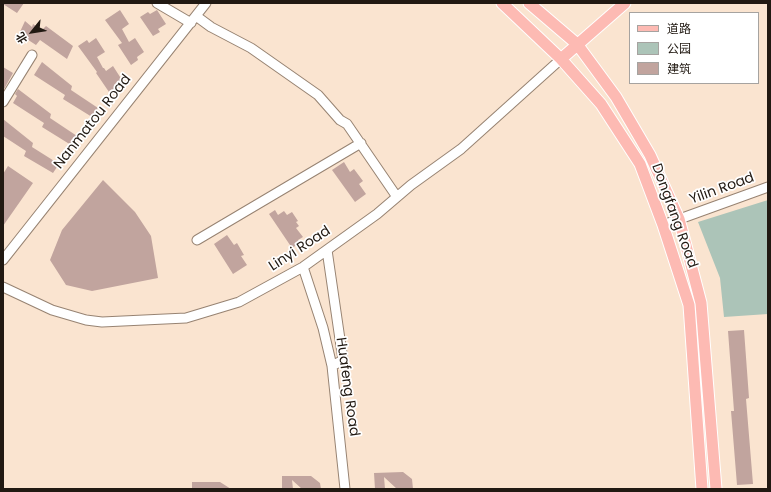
<!DOCTYPE html>
<html>
<head>
<meta charset="utf-8">
<style>
	body { margin:0 }
	#map { position:relative; width:771px; height:492px; overflow:hidden; background:#fae4d0; font-family:Poppins,"Noto Sans SC",sans-serif }
	canvas { display:block }
	.frame { position:absolute; inset:0; border:4px solid #211912; pointer-events:none }
	.legend { position:absolute; left:629px; top:12px; width:130px; height:72px; box-sizing:border-box; background:#fff; border:1px solid #a6a3a0; margin:0; padding:5px 7px; list-style:none; font-size:12px; color:#211912 }
	.legend li { display:flex; align-items:center; gap:8px; height:20px }
	.legend b { width:20px; border:1px solid #a6a3a0 }
	.north { position:absolute; left:12px; top:12px; width:40px; height:40px; -webkit-text-stroke:3px #fff; paint-order:stroke; rotate:240deg; font-size:11px; font-weight:700; line-height:16px; text-align:center; color:#211912 }
	.north::after { content:''; display:block; margin:auto; width:14px; height:18px; background:#211912; clip-path:polygon(50% 0,100% 100%,50% 72%,0 100%) }
</style>
</head>
<body>
<div id="map">
<canvas width="771" height="492"></canvas>
<div class="frame"></div>
<ul class="legend">
<li><b style="height:5px;background:#fdbab3"></b>道路</li>
<li><b style="height:11px;background:#acc4b8"></b>公园</li>
<li><b style="height:11px;background:#c1a49e"></b>建筑</li>
</ul>
<div class="north">北</div>
</div>
<script>
const ctx = document.querySelector('canvas').getContext('2d');
ctx.lineJoin = 'round';
function paint(path, color) { ctx.fillStyle = color; ctx.fill(path, 'evenodd'); }
const toPath = rows => new Path2D(rows.map(r => 'M' + r).join(''));
function trace(path, color, width, dash) { ctx.strokeStyle = color; ctx.lineWidth = width; ctx.lineCap = dash ? 'butt' : 'round'; ctx.setLineDash(dash || []); ctx.stroke(path); }
function write(font, color, halo, rows, align = 'center') {
  ctx.font = font + ' Poppins,sans-serif'; ctx.lineWidth = 3.5; ctx.setLineDash([]); ctx.textBaseline = 'middle'; ctx.strokeStyle = halo; ctx.fillStyle = color; for (const [text, x, y, turn = 0] of rows) {
    ctx.save(); ctx.translate(x, y); ctx.rotate((+turn || 0) * Math.PI / 180); ctx.textAlign = isNaN(turn) ? turn : align; if (halo) ctx.strokeText(text, 0, 0); ctx.fillText(text, 0, 0); ctx.restore();
  }
}
paint(toPath([
	[768,200,768,314,724,317,720,278,698,222]
]), '#acc4b8');
paint(toPath([
	[3,3,24,3,17,13,3,4],
	[120,10,129,24,122,29,129,42,135,38,144,52,137,57,138,60,131,65,118,45,122,43,105,20],
	[157,10,166,24,158,29,160,32,153,36,140,17,148,12,150,14],
	[25,21,32,27,33,24,42,30,46,26,73,46,67,59,40,40,36,45,19,34],
	[96,38,105,52,97,57,103,68,104,68,106,71,113,66,122,80,114,85,116,88,109,92,96,73,97,72,78,46,87,40,89,43],
	[42,62,72,86,71,90,98,108,92,117,63,99,65,95,34,75],
	[3,67,13,73,3,91],
	[18,89,51,114,50,118,77,136,71,145,42,127,44,123,13,103,17,96,15,94],
	[3,119,33,143,32,147,59,164,53,173,24,156,26,151,3,136],
	[344,162,350,172,354,169,363,181,359,184,366,194,355,202,332,170],
	[8,166,33,183,3,226,3,174],
	[103,180,135,212,151,236,158,278,92,291,66,285,50,260,62,230],
	[275,210,278,215,284,211,287,215,292,212,298,221,296,222,299,226,296,228,303,237,298,240,300,243,292,248,269,214],
	[227,235,234,245,237,243,244,255,241,256,247,265,233,274,214,244],
	[744,330,749,398,746,399,753,484,737,485,731,411,734,411,728,331],
	[403,472,412,479,413,489,397,489,384,477,385,489,375,489,374,473],
	[282,476,311,476,320,483,321,489,302,489,292,480,293,489,282,489],
	[192,482,220,482,231,489,192,489]
]), '#c1a49e');
const minor = toPath([
	[157,3,191,23],
	[196,16,211,27,251,48,318,95,340,120,347,124,397,197],
	[3,102,32,55],
	[663,225,768,187],
	[197,240,361,143],
	[327,250,343,360,332,366],
	[3,260,206,3],
	[303,267,323,328,332,366,345,489],
	[3,287,52,310,86,320,102,322,186,318,239,302,303,267,377,214,411,185,461,149,561,59]
]);
const major = toPath([
	[502,3,561,59,601,104,640,164,663,225,689,305,702,489],
	[529,3,577,44,616,97,650,155,679,219,701,303,716,489],
	[561,59,625,3]
]);
trace(minor, '#978372', 11);
trace(major, '#fff', 13);
trace(minor, '#fff', 9);
trace(major, '#fdbab3', 11);
write('14px', '#211912', '#fff', [
	["Nanmatou Road",93,122,-52],
	["Yilin Road",722,189,-20],
	["Dongfang Road",674,216,70],
	["Linyi Road",300,249,-33],
	["Huafeng Road",347,387,82]
]);
</script>
</body>
</html>
